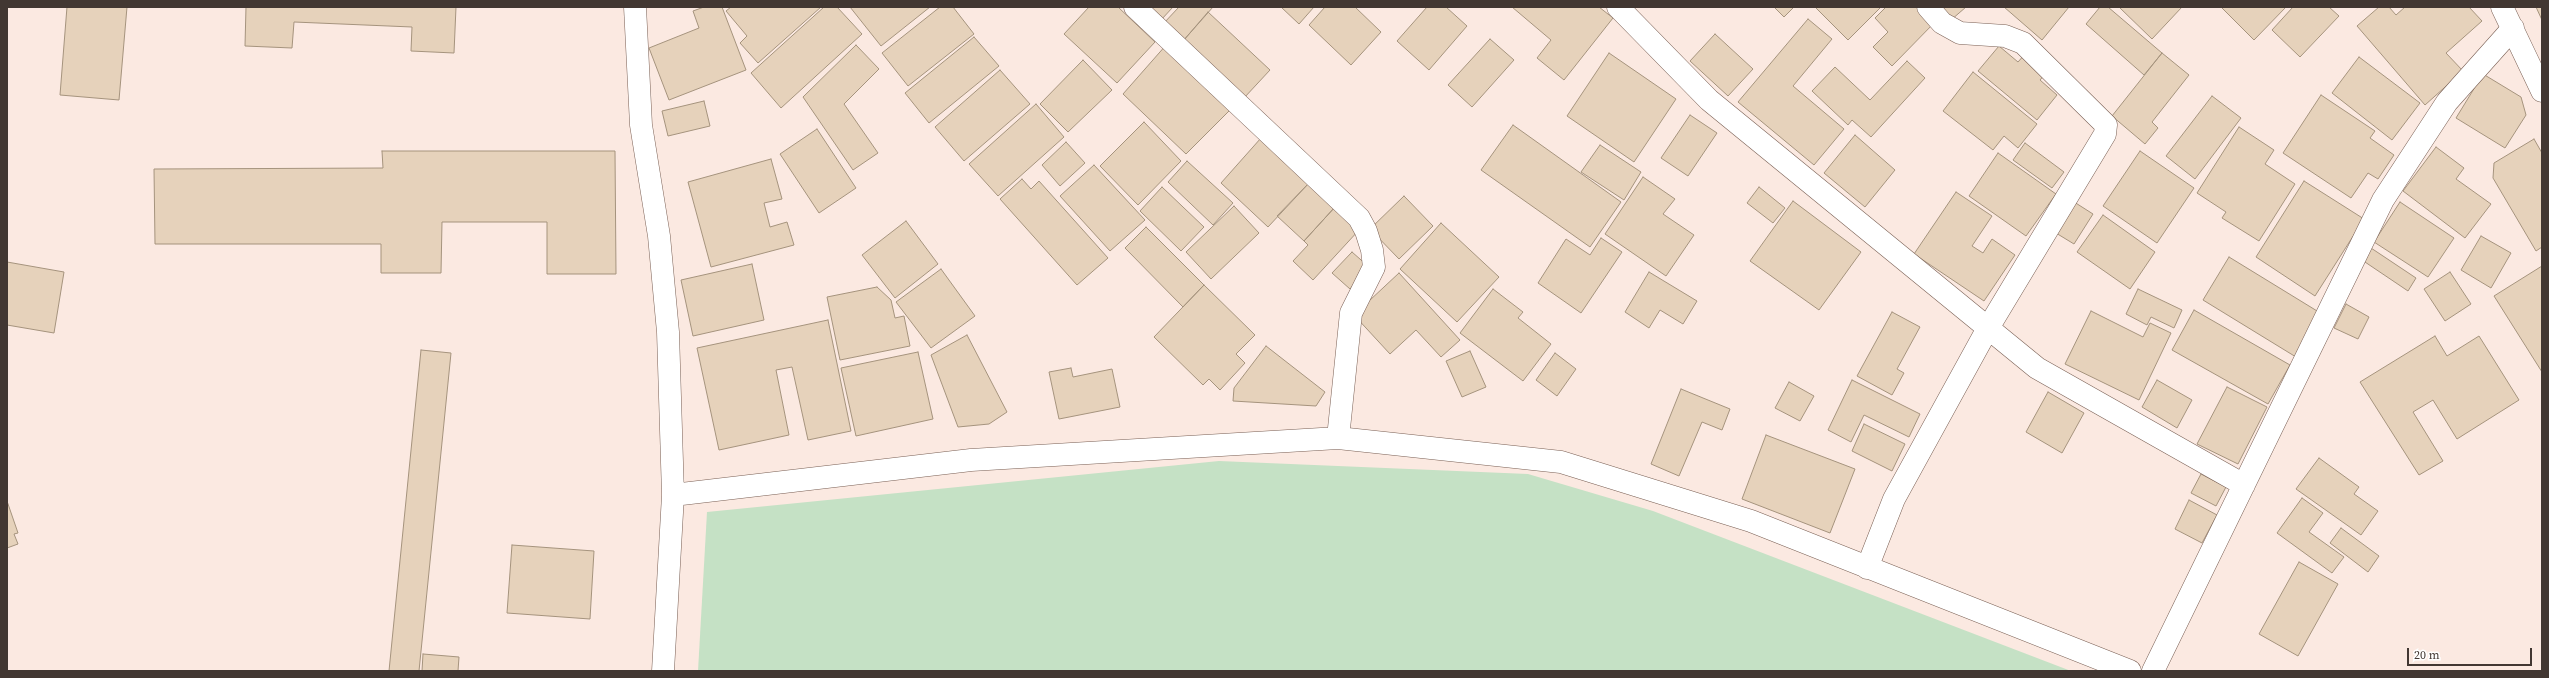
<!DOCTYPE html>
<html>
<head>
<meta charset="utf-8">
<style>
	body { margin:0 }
	#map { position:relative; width:2549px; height:678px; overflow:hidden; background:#fbe9e1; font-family:"Source Serif 4",serif }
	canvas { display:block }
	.frame { position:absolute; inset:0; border:8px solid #423732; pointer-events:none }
	.scale { position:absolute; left:2407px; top:648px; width:125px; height:18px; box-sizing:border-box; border:2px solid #423732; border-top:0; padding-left:5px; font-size:12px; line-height:14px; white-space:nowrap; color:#423732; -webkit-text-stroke:3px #fff; paint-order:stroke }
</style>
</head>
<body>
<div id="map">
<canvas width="2549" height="678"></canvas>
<div class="frame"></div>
<div class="scale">20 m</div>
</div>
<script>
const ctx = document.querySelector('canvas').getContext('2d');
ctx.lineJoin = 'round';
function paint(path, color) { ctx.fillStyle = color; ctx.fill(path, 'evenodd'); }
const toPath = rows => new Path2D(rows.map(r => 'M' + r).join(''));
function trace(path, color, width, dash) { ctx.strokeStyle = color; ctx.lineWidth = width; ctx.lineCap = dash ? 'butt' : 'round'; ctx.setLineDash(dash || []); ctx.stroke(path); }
paint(toPath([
	[1219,461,1528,474,1653,511,2071,671,698,671,707,512]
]), '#c5e1c5');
const building = toPath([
	[67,7,127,7,119,100,60,95,67,7],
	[246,7,456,7,454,53,411,51,412,27,294,22,292,48,245,46,246,7],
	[704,7,722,7,746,70,669,100,649,48,699,28,693,11,704,7],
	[731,7,821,7,758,63,740,43,747,36,726,11,731,7],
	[824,7,837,7,862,34,781,108,751,73,824,7],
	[850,7,930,7,881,46,850,7],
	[940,7,953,7,974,34,908,86,882,53,940,7],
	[1089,7,1118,7,1155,42,1117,83,1064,34,1089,7],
	[1146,7,1173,7,1161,20,1146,7],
	[1179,7,1213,7,1183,41,1163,24,1179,7],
	[1281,7,1314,7,1299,24,1281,7],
	[1325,7,1355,7,1381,32,1351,65,1309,25,1325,7],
	[1427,7,1446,7,1467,26,1429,70,1397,41,1427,7],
	[1512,7,1599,7,1613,18,1564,80,1537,58,1551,40,1512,7],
	[1774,7,1794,7,1784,17,1774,7],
	[1815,7,1881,7,1848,40,1815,7],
	[1886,7,1922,7,1936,21,1892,66,1873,47,1888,32,1875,18,1886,7],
	[1939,7,1966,7,1951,20,1939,7],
	[2004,7,2069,7,2042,40,2004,7],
	[2100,7,2108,7,2162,53,2144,75,2086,24,2100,7],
	[2119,7,2182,7,2152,39,2119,7],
	[2221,7,2286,7,2254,40,2221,7],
	[2293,7,2329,7,2339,16,2300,57,2272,30,2293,7],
	[2379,7,2389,7,2396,15,2405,7,2469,7,2482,21,2446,53,2463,71,2425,105,2357,26,2379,7],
	[2536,7,2542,7,2542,20,2536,7],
	[1208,12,1270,70,1244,98,1183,41,1208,12],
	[1808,19,1832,39,1793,86,1844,129,1814,165,1738,102,1808,19],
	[1715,34,1753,69,1728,96,1690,61,1715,34],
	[974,37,999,66,929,123,905,93,974,37],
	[1490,39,1514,60,1472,107,1448,85,1490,39],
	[1167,44,1234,106,1186,154,1123,94,1167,44],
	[856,45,879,69,844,104,878,153,853,170,803,97,856,45],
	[1999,46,2018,62,2025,54,2047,72,2040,80,2057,95,2037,120,1978,71,1999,46],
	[1609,53,1676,99,1634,162,1567,116,1609,53],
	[2162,53,2189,75,2152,122,2158,128,2145,144,2112,116,2162,53],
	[2359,57,2420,103,2392,140,2332,93,2359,57],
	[1083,60,1112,90,1068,132,1040,104,1083,60],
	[1907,61,1925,78,1871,137,1852,120,1848,125,1812,91,1835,67,1870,100,1907,61],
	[1000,70,1030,104,964,161,935,127,1000,70],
	[1973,72,2037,124,2018,148,2004,136,1993,150,1943,111,1973,72],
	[2483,74,2521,97,2526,115,2505,148,2456,118,2483,74],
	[2321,95,2375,131,2370,138,2394,155,2378,179,2368,173,2351,198,2283,153,2321,95],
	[2212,96,2241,118,2195,179,2166,156,2212,96],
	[704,101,710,126,668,136,662,111,704,101],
	[1036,104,1064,137,998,196,969,164,1036,104],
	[1690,115,1717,133,1688,176,1661,158,1690,115],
	[1144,122,1181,161,1138,205,1100,166,1144,122],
	[1513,125,1621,202,1590,247,1481,170,1513,125],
	[2239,127,2274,150,2265,164,2295,184,2259,241,2222,218,2226,212,2197,193,2239,127],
	[817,129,856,188,819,213,780,154,817,129],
	[1855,135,1895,170,1865,207,1824,173,1855,135],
	[1261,138,1309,183,1268,227,1221,183,1261,138],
	[2534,139,2542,153,2542,247,2536,251,2493,178,2494,163,2534,139],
	[1066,142,1085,163,1060,186,1042,165,1066,142],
	[2025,143,2064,172,2052,188,2013,160,2025,143],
	[1600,145,1641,172,1624,200,1581,172,1600,145],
	[2436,147,2464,168,2456,179,2491,204,2465,238,2403,191,2436,147],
	[382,151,615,151,616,274,547,274,547,222,442,222,441,273,381,273,381,244,155,244,154,169,383,168,382,151],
	[2140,151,2194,188,2157,243,2103,206,2140,151],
	[1998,153,2056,194,2026,236,1969,196,1998,153],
	[771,159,782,199,764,203,770,227,787,222,794,245,711,267,688,182,771,159],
	[1187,161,1233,203,1213,225,1168,182,1187,161],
	[1094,165,1145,220,1110,251,1060,196,1094,165],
	[1643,177,1675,199,1663,214,1694,235,1666,276,1605,234,1643,177],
	[1022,179,1031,189,1039,181,1108,258,1077,285,1000,199,1022,179],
	[2304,181,2364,219,2315,296,2256,257,2304,181],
	[1309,183,1335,207,1304,241,1277,216,1309,183],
	[1162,187,1204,227,1181,251,1140,211,1162,187],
	[1759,187,1785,208,1773,223,1747,203,1759,187],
	[1956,192,1992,216,1972,246,1983,253,1992,239,2015,255,1984,301,1914,254,1956,192],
	[1404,196,1433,226,1399,259,1370,229,1404,196],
	[2071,200,2093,214,2074,244,2051,230,2071,200],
	[1793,201,1861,252,1819,310,1750,261,1793,201],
	[2400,202,2454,238,2428,277,2374,242,2400,202],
	[1234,206,1259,233,1211,279,1186,252,1234,206],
	[1335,207,1359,230,1313,280,1293,261,1308,245,1304,241,1335,207],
	[2103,215,2155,252,2130,289,2077,252,2103,215],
	[906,221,938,264,895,298,862,255,906,221],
	[1441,223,1499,277,1457,322,1400,269,1441,223],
	[1146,227,1204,285,1183,307,1125,248,1146,227],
	[2481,236,2511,253,2491,288,2461,270,2481,236],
	[1601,238,1622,252,1581,313,1538,283,1566,239,1590,255,1601,238],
	[2371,248,2416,278,2408,291,2362,260,2371,248],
	[1352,252,1369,267,1350,289,1332,273,1352,252],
	[2229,257,2322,314,2296,357,2203,300,2229,257],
	[7,262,64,272,54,333,7,325,7,262],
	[752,264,764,320,693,336,681,280,752,264],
	[2542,266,2542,372,2494,296,2542,266],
	[941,269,975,316,931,348,896,302,941,269],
	[1649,272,1697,301,1683,324,1660,310,1649,328,1625,312,1649,272],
	[2450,272,2471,304,2445,321,2424,289,2450,272],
	[1399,273,1460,340,1441,357,1416,330,1390,354,1354,315,1399,273],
	[1204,285,1255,335,1236,354,1245,363,1220,390,1209,379,1203,385,1154,337,1204,285],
	[877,287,891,300,895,318,904,316,910,346,840,360,827,297,877,287],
	[1493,289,1523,312,1518,318,1551,344,1523,381,1460,333,1493,289],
	[2138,289,2182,310,2174,328,2151,317,2147,325,2126,314,2138,289],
	[2346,304,2369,317,2358,339,2334,328,2346,304],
	[2194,310,2290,365,2268,404,2172,350,2194,310],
	[2091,311,2143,337,2150,323,2171,333,2139,400,2065,364,2091,311],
	[1892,312,1920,327,1897,369,1904,373,1892,395,1857,376,1892,312],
	[828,320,851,431,808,440,792,367,776,370,789,435,719,450,697,348,828,320],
	[967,335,1007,412,989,424,958,427,931,355,967,335],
	[2435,336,2447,356,2479,336,2519,400,2457,439,2433,400,2413,412,2443,461,2419,475,2360,382,2435,336],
	[1266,346,1325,392,1316,406,1233,401,1234,388,1266,346],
	[421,350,451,353,419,671,389,671,421,350],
	[1470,351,1486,387,1462,397,1446,361,1470,351],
	[918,352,933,419,856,436,841,368,918,352],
	[1555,353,1576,369,1557,396,1536,380,1555,353],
	[1071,368,1073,377,1112,369,1120,407,1059,419,1049,372,1071,368],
	[1852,380,1920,414,1909,437,1864,415,1851,442,1828,430,1852,380],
	[2157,380,2192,400,2177,428,2142,407,2157,380],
	[1789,382,1814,396,1800,421,1775,408,1789,382],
	[2227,387,2267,407,2238,464,2197,444,2227,387],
	[1681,389,1730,409,1722,430,1702,422,1679,476,1651,464,1681,389],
	[2048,392,2084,413,2062,453,2026,432,2048,392],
	[1864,424,1905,444,1892,471,1852,451,1864,424],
	[1766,435,1855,469,1830,533,1742,499,1766,435],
	[2319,458,2359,487,2354,494,2378,511,2361,535,2296,489,2319,458],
	[2201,474,2226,487,2216,506,2191,493,2201,474],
	[2302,498,2323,513,2309,532,2344,557,2332,573,2277,533,2302,498],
	[2189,500,2217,515,2202,543,2175,529,2189,500],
	[7,501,18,533,14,534,18,544,7,548,7,501],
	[2341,528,2379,556,2368,572,2330,543,2341,528],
	[512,545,594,551,590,619,507,613,512,545],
	[2299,562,2338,584,2298,656,2259,634,2299,562],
	[423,654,459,657,458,671,422,671,423,654]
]);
paint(building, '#e6d2bb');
trace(building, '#a5937d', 1);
const minor = toPath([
	[635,7,641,125,659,236,668,332,673,495,663,671],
	[1135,7,1359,218,1366,231,1372,250,1374,267,1351,313,1338,438],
	[1618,7,1709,100,2037,368,2244,485],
	[2502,7,2542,91],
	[673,495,971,460,1338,438,1561,462,1751,521,2130,671],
	[1867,568,1894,499,1988,328,2105,134,2106,125,2023,43,2005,36,1960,33,1942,23,1928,7],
	[2153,671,2383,200,2447,102,2513,28]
]);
trace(minor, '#7a6055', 23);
trace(minor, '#fff', 22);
</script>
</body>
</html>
